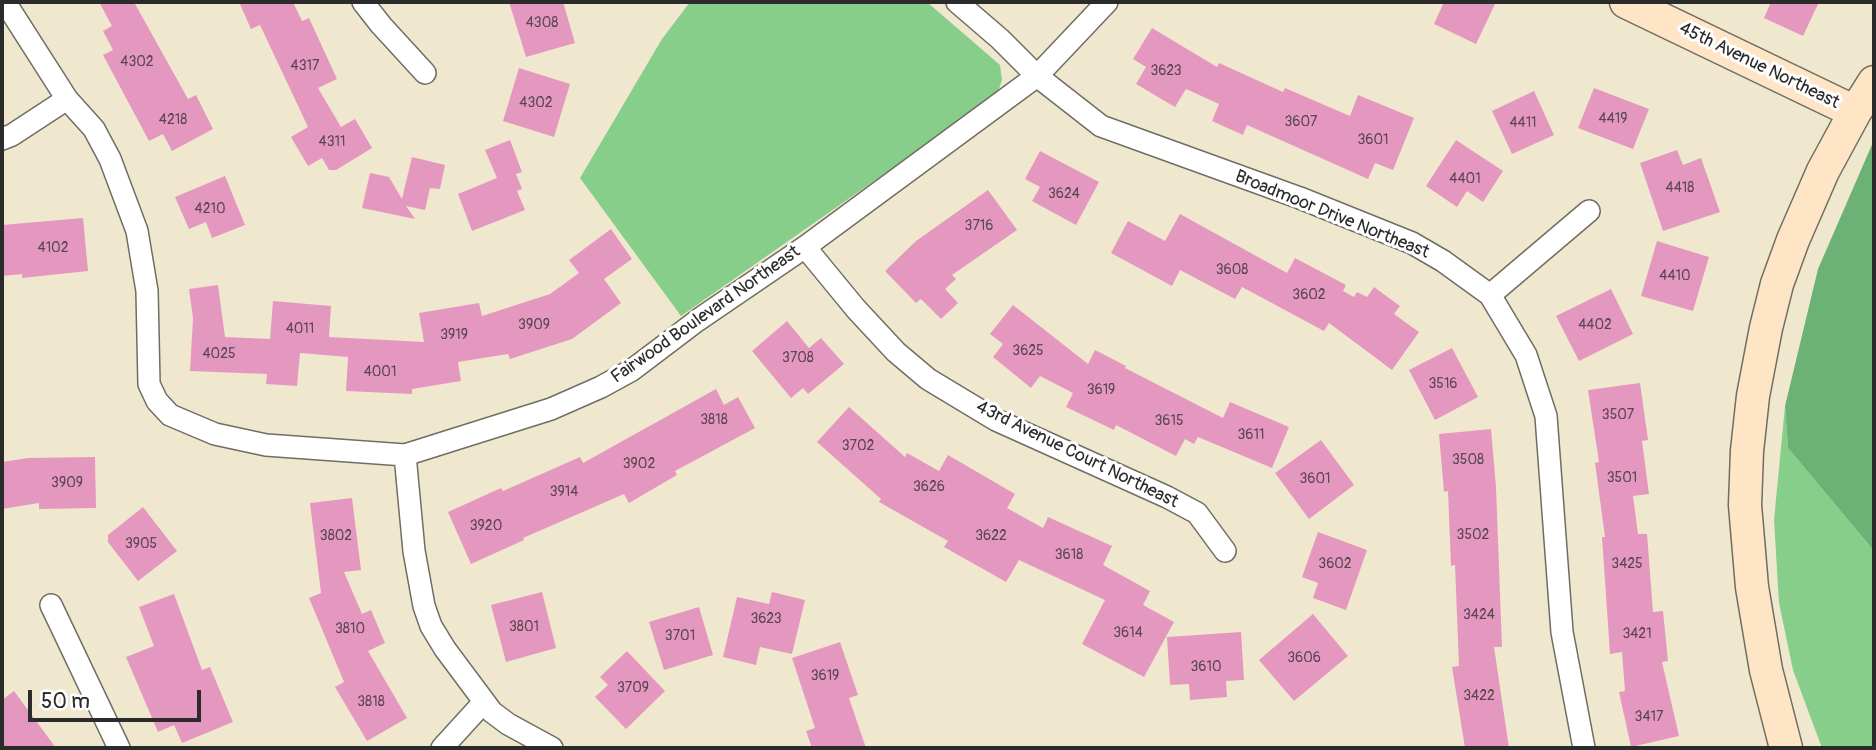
<!DOCTYPE html>
<html>
<head>
<meta charset="utf-8">
<style>
	body { margin:0 }
	#map { position:relative; width:1876px; height:750px; overflow:hidden; background:#f0e8ce; font-family:Pangolin,sans-serif }
	canvas { display:block }
	.frame { position:absolute; inset:0; border:4px solid #2b2b2b; pointer-events:none }
	.scale { position:absolute; left:28px; top:690px; width:173px; height:32px; box-sizing:border-box; border:4px solid #2b2b2b; border-top:0; padding-left:9px; font-size:21px; line-height:24px; white-space:nowrap; color:#2b2b2b; -webkit-text-stroke:5px #fff; paint-order:stroke }
</style>
</head>
<body>
<div id="map">
<canvas width="1876" height="750"></canvas>
<div class="frame"></div>
<div class="scale">50 m</div>
</div>
<script>
const ctx = document.querySelector('canvas').getContext('2d');
ctx.lineJoin = 'round';
function paint(path, color) { ctx.fillStyle = color; ctx.fill(path, 'evenodd'); }
const toPath = rows => new Path2D(rows.map(r => 'M' + r).join(''));
function trace(path, color, width, dash) { ctx.strokeStyle = color; ctx.lineWidth = width; ctx.lineCap = dash ? 'butt' : 'round'; ctx.setLineDash(dash || []); ctx.stroke(path); }
function write(font, color, halo, rows, align = 'center') {
  ctx.font = font + ' Pangolin,sans-serif'; ctx.lineWidth = 6; ctx.setLineDash([]); ctx.textBaseline = 'middle'; ctx.strokeStyle = halo; ctx.fillStyle = color; for (const [text, x, y, turn = 0] of rows) {
    ctx.save(); ctx.translate(x, y); ctx.rotate((+turn || 0) * Math.PI / 180); ctx.textAlign = isNaN(turn) ? turn : align; if (halo) ctx.strokeText(text, 0, 0); ctx.fillText(text, 0, 0); ctx.restore();
  }
}
paint(toPath([
	[690,2,927,2,1000,65,1002,80,997,95,681,316,580,178,662,39],
	[1785,406,1788,448,1874,551,1874,748,1822,748,1793,670,1779,603,1774,520]
]), '#86ce8a');
paint(toPath([
	[1874,140,1874,551,1788,448,1785,406,1818,269]
]), '#6cb176');
paint(toPath([
	[99,2,134,2,188,99,196,95,213,129,172,151,163,134,149,141,103,55,113,50,103,31,112,26],
	[239,2,293,2,302,21,309,18,337,79,318,88,341,127,355,119,372,148,336,170,329,170,322,158,308,166,291,137,308,127,260,25,251,29],
	[509,2,563,2,575,43,526,57],
	[1444,2,1496,2,1476,44,1434,24],
	[1771,2,1819,2,1803,36,1764,18],
	[1152,28,1217,67,1219,63,1283,92,1285,88,1350,116,1358,95,1414,118,1393,170,1375,163,1368,179,1247,125,1243,135,1212,121,1219,104,1186,89,1175,107,1136,84,1146,67,1133,59],
	[519,68,570,84,554,137,503,121],
	[1594,88,1649,109,1633,149,1578,128],
	[1534,91,1554,135,1512,154,1492,111],
	[510,140,522,172,516,174,522,189,517,191,525,210,472,231,458,194,497,178,485,150],
	[1456,140,1503,171,1483,202,1467,191,1457,207,1426,186],
	[1677,150,1683,165,1701,158,1720,212,1663,231,1640,163],
	[1040,151,1099,182,1076,225,1032,201,1040,187,1025,179],
	[412,157,445,165,440,189,430,188,425,210,406,206,415,219,362,208,370,173,389,177,402,199],
	[225,176,245,225,212,238,206,222,189,229,175,197],
	[988,190,1017,230,952,275,956,279,945,289,958,303,941,319,921,299,916,303,885,271,916,241],
	[1180,214,1287,273,1295,258,1346,285,1343,291,1354,297,1357,292,1367,297,1374,287,1400,306,1394,314,1419,332,1392,370,1329,323,1324,331,1242,287,1235,299,1180,270,1172,286,1111,253,1128,221,1165,241],
	[83,218,88,271,22,278,22,274,2,276,2,225],
	[611,229,632,259,604,279,621,303,572,339,510,359,508,354,458,362,461,381,412,389,412,394,346,391,348,357,300,353,297,386,266,384,267,374,190,371,193,318,189,289,218,285,225,337,270,339,273,301,331,306,329,337,424,342,419,313,479,303,482,316,550,294,579,273,569,260],
	[1657,241,1709,257,1693,311,1641,296],
	[1611,289,1633,334,1579,361,1556,316],
	[1013,305,1088,364,1095,350,1126,366,1125,368,1223,418,1230,402,1289,427,1272,468,1198,437,1194,444,1185,439,1176,456,1116,425,1114,430,1066,407,1073,393,1040,376,1031,388,993,357,1003,344,990,334],
	[787,321,809,348,821,338,844,364,808,394,803,388,791,398,752,351],
	[1452,348,1478,397,1435,420,1409,370],
	[1640,383,1648,440,1642,441,1649,494,1633,496,1638,534,1647,534,1653,612,1663,611,1668,661,1662,662,1679,736,1631,747,1619,692,1625,691,1622,652,1610,654,1602,537,1605,537,1595,463,1599,462,1588,390],
	[716,389,724,405,738,397,755,428,675,471,677,475,629,503,624,494,523,538,524,540,471,564,448,512,501,488,503,491,580,457,583,463],
	[849,407,905,457,907,453,939,471,948,455,1015,494,1007,508,1043,528,1048,517,1112,546,1103,565,1150,591,1143,605,1174,622,1144,677,1082,644,1105,600,1019,560,1006,582,944,547,948,541,879,502,881,499,817,442],
	[1491,429,1496,487,1502,647,1494,647,1509,748,1465,748,1452,667,1459,666,1455,565,1451,566,1448,491,1444,492,1439,434],
	[1321,440,1354,485,1309,519,1275,473],
	[95,457,96,508,39,509,39,503,2,509,2,462,28,458],
	[352,498,361,570,344,572,362,614,371,610,385,643,368,651,407,718,367,741,335,687,344,682,309,598,321,593,310,503],
	[143,507,177,551,138,581,108,542,108,535],
	[1318,532,1367,550,1346,610,1313,598,1318,583,1302,577],
	[542,592,556,648,506,662,491,605],
	[772,592,805,600,792,654,760,647,756,665,723,657,737,597,769,604],
	[174,594,202,670,210,667,233,722,182,743,174,725,158,732,126,657,154,646,139,607],
	[699,607,713,655,664,670,649,622],
	[1313,614,1348,656,1294,701,1259,660],
	[1241,632,1244,680,1226,681,1227,697,1190,700,1189,684,1170,685,1167,637],
	[840,642,858,695,849,698,866,748,812,748,806,731,815,728,792,658],
	[627,651,665,691,626,729,595,697,608,685,600,677],
	[14,691,56,748,2,748,2,700]
]), '#e598bf');
const street = toPath([
	[5,2,67,99,94,129,110,159,137,231,147,291,149,384,157,401,170,415,215,434,266,445,405,455,551,409,601,387,632,370,698,320,805,247,1037,76,1107,2],
	[363,2,381,25,425,73],
	[957,2,1000,39,1037,76,1101,126,1300,198,1412,243,1443,261,1490,295,1526,355,1546,416,1562,632,1584,748],
	[2,139,12,135,67,99],
	[805,247,856,309,896,352,928,379,996,420,1167,497,1197,513,1225,551],
	[1490,295,1589,211],
	[405,455,414,551,424,606,431,626,445,649,492,712,508,724,552,748],
	[51,605,119,748],
	[442,748,483,703]
]);
const secondary = toPath([
	[1626,2,1855,112],
	[1786,748,1766,670,1752,587,1745,505,1747,451,1753,396,1766,328,1777,284,1793,240,1823,171,1855,112,1874,82]
]);
trace(street, '#706d64', 24);
trace(secondary, '#706d64', 35);
trace(street, '#fff', 21);
trace(secondary, '#fee5c5', 32);
write('14px', '#5a4650', null, [
	["4308",542,23],
	["4302",137,62],
	["4317",305,66],
	["3623",1166,71],
	["4302",536,103],
	["4419",1613,119],
	["4218",173,120],
	["3607",1301,122],
	["4411",1523,123],
	["3601",1373,140],
	["4311",332,142],
	["4401",1465,179],
	["4418",1680,188],
	["3624",1064,194],
	["4210",210,209],
	["3716",979,226],
	["4102",53,248],
	["3608",1232,270],
	["4410",1675,276],
	["3602",1309,295],
	["3909",534,325],
	["4402",1595,325],
	["4011",300,329],
	["3919",454,335],
	["3625",1028,351],
	["4025",219,354],
	["3708",798,358],
	["4001",380,372],
	["3516",1443,384],
	["3619",1101,390],
	["3507",1618,415],
	["3818",714,420],
	["3615",1169,421],
	["3611",1251,435],
	["3702",858,446],
	["3508",1468,460],
	["3902",639,464],
	["3501",1622,478],
	["3601",1315,479],
	["3909",67,483],
	["3626",929,487],
	["3914",564,492],
	["3920",486,526],
	["3502",1473,535],
	["3802",336,536],
	["3622",991,536],
	["3905",141,544],
	["3618",1069,555],
	["3602",1335,564],
	["3425",1627,564],
	["3424",1479,615],
	["3623",766,619],
	["3801",524,627],
	["3810",350,629],
	["3614",1128,633],
	["3421",1637,634],
	["3701",680,636],
	["3606",1304,658],
	["3610",1206,667],
	["3619",825,676],
	["3709",633,688],
	["3422",1479,696],
	["3818",371,702],
	["3417",1649,717]
]);
write('18px', '#2b2b2b', '#fff', [
	["45th Avenue Northeast",1759,66,26],
	["Broadmoor Drive Northeast",1332,215,22],
	["Fairwood Boulevard Northeast",706,315,-35],
	["43rd Avenue Court Northeast",1077,455,26]
]);
</script>
</body>
</html>
